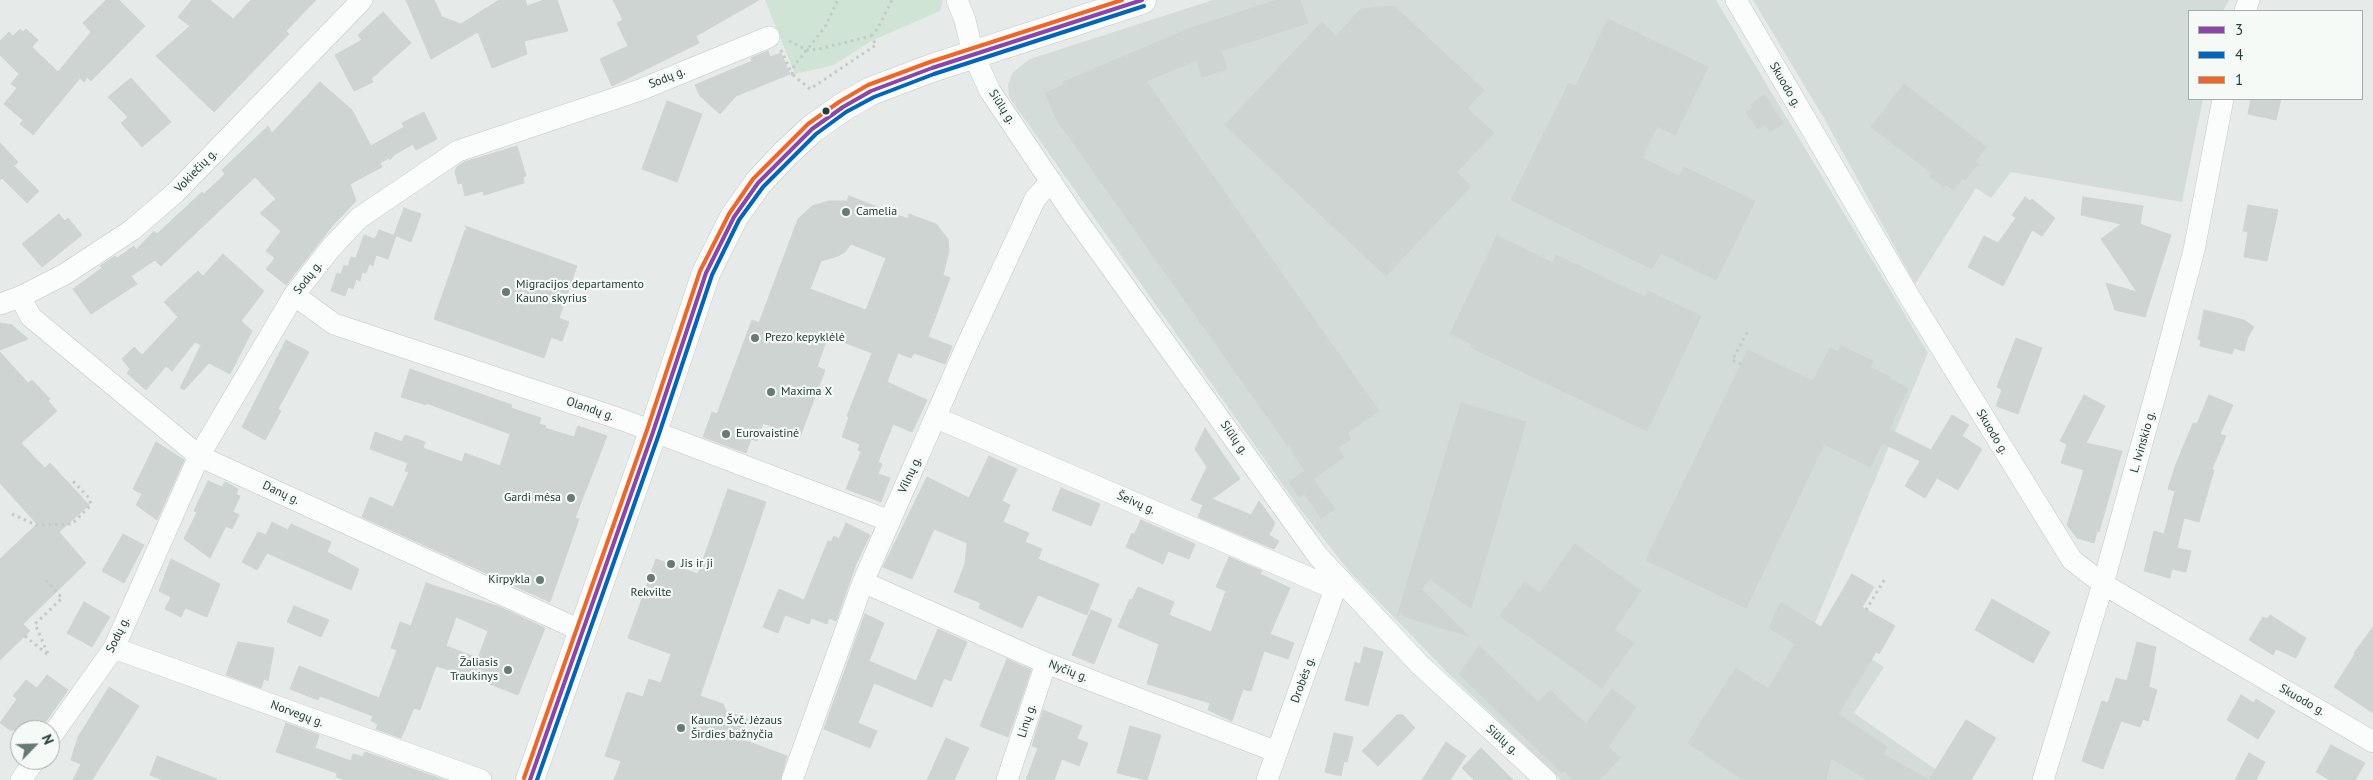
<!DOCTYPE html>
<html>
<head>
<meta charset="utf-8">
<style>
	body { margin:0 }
	#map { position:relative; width:2373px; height:780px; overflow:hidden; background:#e6ebe9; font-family:"PT Sans",sans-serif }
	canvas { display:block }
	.legend { position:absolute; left:2188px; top:10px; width:175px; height:90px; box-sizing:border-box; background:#f5faf7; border:1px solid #a1afaa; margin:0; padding:6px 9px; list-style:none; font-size:15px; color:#233f36 }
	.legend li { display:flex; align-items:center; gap:10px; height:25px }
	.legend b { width:25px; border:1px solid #a1afaa }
	.north { position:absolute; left:10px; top:720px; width:50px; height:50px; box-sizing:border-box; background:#f5faf7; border:1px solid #a1afaa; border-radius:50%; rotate:66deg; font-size:14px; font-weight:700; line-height:20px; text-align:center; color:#233f36 }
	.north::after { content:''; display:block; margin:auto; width:18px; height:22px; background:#677b75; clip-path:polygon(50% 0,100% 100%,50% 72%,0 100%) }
</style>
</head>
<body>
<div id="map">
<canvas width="2373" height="780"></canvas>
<ul class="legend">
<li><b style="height:6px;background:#8e44ad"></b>3</li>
<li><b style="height:6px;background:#0065bd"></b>4</li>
<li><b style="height:6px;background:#f26522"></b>1</li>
</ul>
<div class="north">N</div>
</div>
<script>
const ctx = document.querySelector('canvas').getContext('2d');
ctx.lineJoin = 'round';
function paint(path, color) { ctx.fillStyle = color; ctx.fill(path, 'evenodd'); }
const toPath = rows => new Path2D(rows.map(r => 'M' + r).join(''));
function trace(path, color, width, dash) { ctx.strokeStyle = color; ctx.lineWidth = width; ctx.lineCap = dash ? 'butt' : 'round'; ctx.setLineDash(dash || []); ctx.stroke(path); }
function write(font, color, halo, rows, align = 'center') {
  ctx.font = font + ' "PT Sans",sans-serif'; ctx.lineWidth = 4.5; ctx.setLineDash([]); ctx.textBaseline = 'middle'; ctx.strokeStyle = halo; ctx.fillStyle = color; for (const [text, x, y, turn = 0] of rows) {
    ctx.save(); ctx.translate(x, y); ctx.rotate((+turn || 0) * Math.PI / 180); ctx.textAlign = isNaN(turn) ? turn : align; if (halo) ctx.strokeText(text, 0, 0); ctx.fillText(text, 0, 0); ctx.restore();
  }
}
paint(toPath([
	[1213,0,1716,0,1928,353,1815,623,1884,667,1854,713,1951,780,1561,780,1446,671,1349,571,1297,505,1009,97,1008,85,1013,72,1030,59],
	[1753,0,2229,0,2223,11,2189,11,2189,99,2203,99,2182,202,2011,172,1991,198,1976,188,1915,284,1825,120]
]), '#d4dcd9');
paint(toPath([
	[765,0,942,0,943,1,940,11,871,41,834,65,795,74]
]), '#cfe4d5');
const building = toPath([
	[106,0,119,0,145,26,91,81,87,77,84,82,80,78,33,135,20,124,23,120,4,104,17,88,11,84,19,74,0,55,0,41,9,32,13,36,20,29,23,32,26,29,38,40,32,47,58,72,91,32,83,23,106,0],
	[192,0,210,0,233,19,251,0,316,0,286,31,289,34,214,112,156,56,190,26,178,17,192,0],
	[406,0,434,0,442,17,461,24,499,0,525,0,527,6,544,0,557,0,568,31,524,41,527,54,492,68,478,32,431,59,406,0],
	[613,0,759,0,696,36,699,43,612,86,600,59,628,46,617,23,623,20,613,0],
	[1277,0,1300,0,1308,23,1221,51,1227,69,1202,77,1197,60,1146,81,1379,411,1347,433,1351,439,1338,448,1344,457,1313,479,1335,509,1321,518,1304,493,1299,497,1289,482,1305,471,1290,448,1293,443,1288,446,1057,120,1045,93,1064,85,1063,82,1191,28,1277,0],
	[1394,6,1484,90,1467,108,1494,133,1457,172,1471,186,1386,276,1225,125,1322,22,1336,36,1361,9,1394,6],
	[383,12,411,43,371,79,373,82,354,91,335,55,362,40,358,35,383,12],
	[1608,19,1708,67,1675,135,1657,126,1642,158,1679,176,1684,167,1755,201,1716,280,1661,253,1652,269,1511,200,1569,83,1576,86,1608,19],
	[768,51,770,57,781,53,790,74,736,96,720,114,700,96,695,85,752,61,751,58,768,51],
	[131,78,171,122,142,147,121,123,128,117,108,97,131,78],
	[320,82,352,110,371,146,404,127,402,123,424,112,437,139,416,150,413,144,394,155,390,160,389,158,380,163,382,167,350,184,356,201,333,225,286,285,266,269,275,258,266,251,281,231,260,213,276,199,255,177,161,266,155,260,131,276,137,284,91,314,73,289,102,268,100,266,115,256,117,258,134,246,136,250,154,231,157,234,202,192,204,194,225,174,222,170,268,126,272,133,320,82],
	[1904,84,1986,147,1975,162,1978,164,1965,180,1963,178,1953,190,1946,185,1944,187,1930,176,1932,173,1871,127,1904,84],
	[1764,95,1783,123,1770,132,1765,124,1758,129,1746,113,1753,108,1751,104,1764,95],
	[2251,99,2281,99,2276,120,2248,114,2251,99],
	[667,101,702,114,677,182,642,169,667,101],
	[0,143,18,162,14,166,39,191,27,203,2,178,0,180,0,143],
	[517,146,526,176,523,177,524,183,484,195,483,191,465,196,462,183,458,184,455,171,457,167,464,162,517,146],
	[849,196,908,219,909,214,936,224,948,239,949,251,943,275,950,278,928,337,952,346,945,364,914,353,911,358,898,353,887,382,927,400,912,432,893,424,878,462,882,464,878,474,890,478,881,502,846,489,861,452,858,450,860,444,842,437,849,417,847,416,872,353,828,336,817,367,825,370,800,437,763,423,757,441,751,439,746,453,703,437,712,412,717,414,752,320,759,323,798,219,812,206,829,201,847,201,849,196],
	[851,244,886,258,866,310,810,289,821,261,838,256,845,252,851,244],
	[2025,197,2030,201,2032,199,2055,218,2042,236,2032,230,2003,286,1968,267,1984,236,1998,243,2016,218,2012,215,2025,197],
	[2083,197,2143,206,2140,224,2171,235,2145,317,2115,310,2106,283,2137,292,2101,239,2121,224,2081,215,2083,197],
	[2248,205,2278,210,2267,261,2244,257,2248,232,2243,231,2248,205],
	[404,208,421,214,411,242,394,235,404,208],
	[59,214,65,221,68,218,82,235,42,267,22,244,59,214],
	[465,226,577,266,559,318,569,322,562,341,551,337,544,358,434,319,465,230,468,231,465,226],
	[379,230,396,236,388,259,376,255,373,266,369,264,366,273,362,272,360,281,356,279,353,289,348,287,345,296,331,291,337,273,341,274,344,265,348,267,351,257,356,258,364,235,375,239,379,230],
	[1497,236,1553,263,1556,255,1645,297,1648,291,1701,316,1647,431,1470,347,1472,344,1450,334,1497,236],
	[223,254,264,291,241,321,252,331,230,374,209,363,184,390,180,388,201,345,195,342,172,371,166,366,146,390,127,373,130,369,122,359,134,347,142,355,178,317,164,302,198,271,203,276,223,254],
	[2204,310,2244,320,2254,327,2248,337,2244,351,2234,348,2232,354,2200,346,2201,340,2198,339,2204,310],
	[0,323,12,325,28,339,0,350,0,323],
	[2016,338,2042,348,2018,414,1996,406,2002,390,1997,387,2016,338],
	[286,340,309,352,278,409,281,411,265,440,242,427,286,340],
	[1841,346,1873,361,1870,367,1890,377,1889,378,1908,389,1889,429,1931,450,1952,415,1969,425,1962,436,1982,449,1958,490,1937,478,1925,498,1905,486,1920,461,1882,443,1870,467,1824,444,1746,608,1646,560,1748,350,1813,381,1830,348,1838,352,1841,346],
	[0,352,28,383,32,380,50,399,48,401,57,411,21,443,45,468,50,463,89,505,59,532,86,563,23,624,30,631,0,660,0,559,37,524,0,483,0,352],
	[410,369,512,405,511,408,541,418,539,424,546,426,545,428,574,437,578,426,607,436,575,518,579,519,550,602,362,517,370,497,393,507,409,472,405,471,408,463,370,449,375,432,402,442,405,435,425,442,423,448,462,462,465,453,500,466,510,434,426,403,426,405,401,397,410,369],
	[2084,395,2105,406,2086,443,2122,451,2099,532,2097,531,2094,543,2077,538,2067,525,2084,470,2061,463,2067,444,2060,441,2084,395],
	[2209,395,2233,405,2220,434,2226,436,2212,469,2214,470,2199,522,2184,518,2177,548,2191,551,2186,572,2172,569,2170,578,2144,571,2154,531,2164,534,2175,491,2168,489,2176,464,2193,423,2197,424,2209,395],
	[1461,403,1526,422,1471,608,1430,579,1421,589,1469,636,1403,616,1402,612,1397,617,1461,403],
	[1205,428,1240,479,1212,499,1251,515,1259,501,1275,523,1269,535,1279,541,1274,549,1198,517,1203,505,1191,500,1207,467,1195,449,1205,428],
	[156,442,184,460,157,520,136,505,142,494,133,489,156,442],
	[989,456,1017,469,1002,501,1010,505,1003,522,1029,533,1025,542,1042,549,1038,559,1099,584,1087,615,1038,595,1022,628,979,608,981,603,954,592,965,564,967,543,934,529,912,579,883,567,927,477,969,498,989,456],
	[208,481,222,487,225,482,238,489,236,494,240,496,233,512,239,515,232,529,226,526,210,558,184,539,197,512,194,511,208,481],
	[1061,488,1100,504,1091,526,1052,510,1061,488],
	[728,489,766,502,700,696,723,704,726,711,748,719,741,739,787,756,780,780,614,780,621,761,605,756,627,692,643,697,649,679,661,683,671,654,628,638,656,559,698,574,728,489],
	[1141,520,1195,544,1189,559,1168,551,1163,564,1126,547,1132,533,1134,535,1141,520],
	[272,522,288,530,291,524,331,542,327,552,359,569,351,590,267,553,257,570,242,562,258,532,266,535,272,522],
	[846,523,870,535,856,564,836,621,829,618,827,624,811,618,809,624,785,615,778,633,763,627,779,589,804,600,828,541,831,542,834,536,839,539,846,523],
	[123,534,144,545,124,583,102,571,123,534],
	[1575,544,1641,591,1614,630,1634,643,1602,688,1500,616,1524,582,1540,593,1575,544],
	[1229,557,1262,571,1260,574,1290,588,1270,634,1294,643,1288,659,1264,651,1251,691,1243,689,1232,721,1208,710,1210,703,1147,684,1159,644,1118,627,1130,599,1132,600,1138,587,1174,602,1169,615,1211,632,1226,591,1216,587,1229,557],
	[171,559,220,584,207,617,185,608,181,617,165,609,171,597,159,591,171,559],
	[1852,574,1874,587,1862,607,1895,626,1879,654,1876,652,1838,714,1887,747,1883,754,1929,780,1867,780,1831,758,1826,780,1743,780,1688,743,1736,668,1768,689,1795,644,1769,628,1781,602,1821,627,1852,574],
	[426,583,500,607,545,628,518,695,466,675,436,666,420,710,414,708,401,738,376,729,378,724,371,721,373,716,320,696,318,700,290,689,299,666,379,698,397,650,391,648,400,622,411,626,426,583],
	[456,617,488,631,478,658,446,646,456,617],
	[1992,599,2050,632,2033,663,1975,630,1992,599],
	[84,602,110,617,92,647,67,633,84,602],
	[294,606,329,620,321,637,287,622,294,606],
	[1091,610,1112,619,1094,664,1072,655,1091,610],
	[865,614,884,623,869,661,916,681,938,629,967,642,951,681,944,678,932,707,874,683,858,723,877,731,870,748,824,729,865,614],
	[2270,615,2306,638,2296,658,2276,649,2273,655,2249,640,2263,617,2267,619,2270,615],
	[2373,627,2373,713,2334,687,2355,654,2354,653,2373,627],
	[238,642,274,648,268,681,264,679,261,688,226,675,238,642],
	[2137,642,2156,647,2149,687,2157,690,2148,721,2143,719,2140,727,2121,721,2103,769,2082,761,2102,701,2108,703,2116,678,2127,681,2137,642],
	[1479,646,1538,702,1550,690,1586,724,1612,689,1636,707,1608,746,1620,758,1599,780,1573,780,1564,771,1562,773,1459,674,1479,646],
	[1364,647,1383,652,1368,706,1345,700,1355,662,1360,664,1364,647],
	[1007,659,1031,670,1008,737,980,726,1007,659],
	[47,675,68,690,40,730,10,730,0,723,17,699,13,696,26,680,37,688,47,675],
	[109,687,139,706,92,780,73,780,81,764,71,760,78,737,109,687],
	[2241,695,2254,703,2256,699,2275,711,2258,739,2227,720,2241,695],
	[1043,710,1082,726,1077,739,1088,743,1079,766,1062,759,1054,780,1026,780,1038,748,1032,746,1043,710],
	[1397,715,1403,715,1415,728,1378,766,1362,751,1397,715],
	[1966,720,1996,738,1971,780,1929,780,1966,720],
	[286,723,319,735,315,748,351,761,353,754,363,757,365,752,444,780,345,780,336,777,337,773,276,752,286,723],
	[1130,726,1161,735,1147,780,1117,773,1130,726],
	[1334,733,1353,737,1347,762,1344,761,1341,776,1325,772,1334,733],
	[946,738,969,748,954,780,927,780,946,738],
	[1446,742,1466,756,1450,780,1422,780,1446,742],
	[2331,745,2365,763,2355,780,2330,780,2316,772,2331,745],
	[1481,748,1513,780,1474,780,1462,768,1481,748],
	[2249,753,2265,762,2256,780,2235,780,2249,753],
	[157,756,217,779,217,780,163,780,150,775,157,756]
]);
paint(building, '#ced4d2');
trace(building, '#cfd4d2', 1);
const street = toPath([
	[957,0,965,20,973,54,990,91,1072,213,1318,556,1420,665,1546,780],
	[1736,0,1909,296,2072,560,2103,584,2373,742],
	[2245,11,2249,0],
	[294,295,334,324,623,420,890,521],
	[20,297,31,317,199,456,582,631],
	[0,304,20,297,65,274,132,230,176,192,362,0],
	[937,418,1335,589],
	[863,582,1046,663,1277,752],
	[114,648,481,780],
	[50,738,114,648,199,456,294,295,330,249,359,218,458,151,640,90,769,37],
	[21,780,35,760],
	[792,780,863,582,967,345,1035,199,1051,181],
	[1007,780,1046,663],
	[1267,780,1335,589,1342,583],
	[2043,780,2103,584,2165,360,2194,250,2223,99]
]);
const secondary = toPath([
	[530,780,653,432,706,273,734,217,758,183,785,154,812,129,843,107,871,91,932,68,1142,0]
]);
trace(street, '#c3c8c6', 22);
trace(secondary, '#c1c9c6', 29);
trace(toPath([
	[871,36,878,28,892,0],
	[789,41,807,50,819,49,871,36,876,45,810,89,792,74],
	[781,50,792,74,794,66,825,27,838,0],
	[1741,364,1732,360,1748,331],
	[12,514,36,525,72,524,91,505,89,498,72,480],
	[46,580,62,598,35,624,48,654],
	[1866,610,1886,577],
	[25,636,47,654]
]), '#c2cbc7', 3, [2.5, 4]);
trace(street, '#fbfcfc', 21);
trace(secondary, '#fbfcfc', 28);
trace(toPath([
	[530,780,653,432,706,273,734,217,758,183,812,129,843,107,871,91,932,68,1142,0]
]), '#8e44ad', 4);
trace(toPath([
	[537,780,659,434,712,275,739,220,763,187,816,134,846,112,874,97,934,74,1144,6]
]), '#0065bd', 4);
trace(toPath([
	[524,778,647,430,700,271,729,214,753,179,808,124,839,102,868,85,930,62,1122,0]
]), '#f26522', 4);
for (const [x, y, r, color] of [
	[826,111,4.5,"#233f36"],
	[846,212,5,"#677b75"],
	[506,292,5,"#677b75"],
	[755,338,5,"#677b75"],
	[771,392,5,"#677b75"],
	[726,434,5,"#677b75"],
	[571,498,5,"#677b75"],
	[671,564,5,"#677b75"],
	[651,578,5,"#677b75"],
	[540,580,5,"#677b75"],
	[508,670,5,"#677b75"],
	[681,728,5,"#677b75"]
]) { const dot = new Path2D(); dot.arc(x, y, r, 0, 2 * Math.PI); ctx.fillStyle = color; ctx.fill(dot); trace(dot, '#f5faf7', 2); }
write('12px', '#233f36', '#f5faf7', [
	["Sodų g.",667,78,-22],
	["Skuodo g.",1785,85,60],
	["Siūlų g.",1002,107,57],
	["Vokiečių g.",196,171,-46],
	["Sodų g.",308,278,-52],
	["Olandų g.",590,409,19],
	["Skuodo g.",1992,432,59],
	["Siūlų g.",1234,438,55],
	["L. Ivinskio g.",2143,442,-74],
	["Vilnų g.",910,475,-65],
	["Danų g.",281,493,25],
	["Šeivų g.",1136,503,23],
	["Sodų g.",118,635,-64],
	["Nyčių g.",1068,671,21],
	["Drobės g.",1303,680,-70],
	["Skuodo g.",2302,700,30],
	["Norvegų g.",297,714,20],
	["Linų g.",1027,721,-72],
	["Siūlų g.",1502,740,42]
]);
write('12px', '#233f36', '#f5faf7', [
	["Camelia",856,212],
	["Migracijos departamento",516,285],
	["Kauno skyrius",516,299],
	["Prezo kepyklėlė",765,338],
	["Maxima X",781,392],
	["Eurovaistinė",736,434],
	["Gardi mėsa",561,498,"right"],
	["Jis ir ji",681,564],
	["Kirpykla",530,580,"right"],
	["Rekvilte",651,593,"center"],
	["Žaliasis",498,663,"right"],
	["Traukinys",498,677,"right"],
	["Kauno Švč. Jėzaus",691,721],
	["Širdies bažnyčia",691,735]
], 'left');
</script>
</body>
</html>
